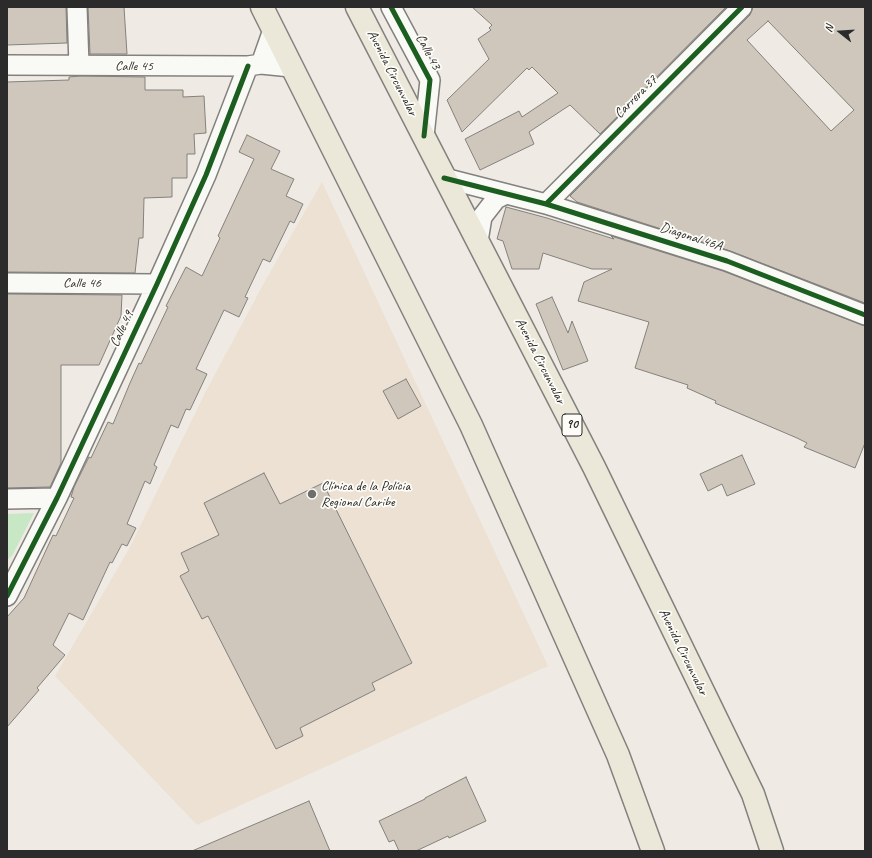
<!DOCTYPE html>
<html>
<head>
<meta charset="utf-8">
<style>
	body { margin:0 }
	#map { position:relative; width:872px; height:858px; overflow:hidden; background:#efebe4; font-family:Caveat,sans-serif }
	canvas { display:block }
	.frame { position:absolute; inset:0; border:8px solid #2b2b2b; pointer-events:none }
	.north { position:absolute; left:820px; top:12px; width:40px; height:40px; -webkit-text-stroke:3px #fdfcf7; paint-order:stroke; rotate:287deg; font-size:11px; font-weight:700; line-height:16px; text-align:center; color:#2b2b2b }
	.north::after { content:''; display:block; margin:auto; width:14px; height:18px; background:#2b2b2b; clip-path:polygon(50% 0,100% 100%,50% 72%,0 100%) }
</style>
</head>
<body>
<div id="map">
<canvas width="872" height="858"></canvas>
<div class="frame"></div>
<div class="north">N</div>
</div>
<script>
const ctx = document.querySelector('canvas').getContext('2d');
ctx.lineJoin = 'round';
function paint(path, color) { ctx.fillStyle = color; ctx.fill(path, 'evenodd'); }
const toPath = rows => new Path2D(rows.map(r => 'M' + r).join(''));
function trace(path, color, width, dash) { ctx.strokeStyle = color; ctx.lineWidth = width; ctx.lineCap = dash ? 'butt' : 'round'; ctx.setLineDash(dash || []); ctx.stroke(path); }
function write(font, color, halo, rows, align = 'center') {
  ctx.font = font + ' Caveat,sans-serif'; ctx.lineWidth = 3.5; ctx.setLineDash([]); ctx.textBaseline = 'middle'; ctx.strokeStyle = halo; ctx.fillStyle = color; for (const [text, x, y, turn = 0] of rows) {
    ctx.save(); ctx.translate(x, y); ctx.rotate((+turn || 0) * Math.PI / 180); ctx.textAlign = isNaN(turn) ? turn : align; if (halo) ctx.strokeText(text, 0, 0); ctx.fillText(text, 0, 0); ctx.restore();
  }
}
paint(toPath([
	[322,182,548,666,197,825,55,676,129,549,206,391,265,281]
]), '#ece1d2');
paint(toPath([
	[34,513,12,556,7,560,7,514]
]), '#c7e7c5');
const building = toPath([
	[7,7,66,7,67,43,7,45,7,7],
	[88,7,124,7,127,54,90,54,88,7],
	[472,7,726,7,600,134,570,105,529,132,534,144,480,170,465,139,519,111,522,117,558,93,532,67,529,70,527,68,462,132,447,100,489,59,478,39,491,30,489,28,492,25,472,7],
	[753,7,865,7,865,303,730,251,577,202,570,196,750,15,753,7],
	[768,21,854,110,831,131,747,40,768,21],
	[80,76,145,77,145,90,183,90,183,97,204,96,206,133,194,134,195,154,187,154,187,178,172,178,172,197,144,198,143,238,139,238,135,273,7,272,7,82,69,80,69,77,80,76],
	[247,135,280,151,271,169,294,179,286,196,303,204,294,223,290,221,270,262,263,259,245,297,248,298,239,317,224,310,196,369,207,374,199,391,190,410,186,409,178,428,171,425,154,465,157,467,150,484,145,481,127,524,136,528,127,546,122,544,112,563,110,562,83,620,69,613,53,645,65,655,37,688,39,690,7,727,7,617,24,598,53,535,56,536,74,498,71,497,74,487,89,457,91,458,108,422,113,424,130,383,139,363,141,364,168,307,166,306,186,267,202,276,220,238,218,236,254,159,239,152,247,135],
	[506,207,547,218,614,239,611,236,723,271,865,326,865,443,855,468,804,447,807,443,797,438,715,403,716,401,687,388,688,385,635,368,649,322,578,301,584,282,612,269,592,269,543,253,539,269,512,269,503,241,497,239,506,207],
	[7,294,122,295,121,316,99,365,61,365,61,463,50,487,7,488,7,294],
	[552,297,568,333,572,321,588,361,563,370,536,304,552,297],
	[406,379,421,406,398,419,383,391,406,379],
	[742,455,755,484,727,496,722,484,708,491,700,474,742,455],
	[264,473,280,504,323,483,412,663,372,683,375,690,300,728,303,736,276,749,208,616,202,619,180,576,189,571,181,553,219,535,204,503,264,473],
	[466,777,486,821,449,838,448,836,416,851,399,851,394,840,389,842,379,821,425,799,425,798,466,777],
	[309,801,330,851,192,851,309,801]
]);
paint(building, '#cfc7bb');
trace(building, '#83817e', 1);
const minor = toPath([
	[77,7,79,65],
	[391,7,430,80,424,136],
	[261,64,273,30],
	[7,65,248,66,261,64,291,67],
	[444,178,546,204,727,261,865,315],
	[546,204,742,7],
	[478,241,482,217,496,199,506,194],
	[7,283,157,284],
	[7,499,57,498],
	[7,596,57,498,157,284,206,175,248,66]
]);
const highway = toPath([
	[262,7,471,425,618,755,653,851],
	[357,7,594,467,753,794,772,851]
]);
trace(minor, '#83817e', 22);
trace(highway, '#83817e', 25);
trace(minor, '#f9f9f6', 19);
trace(highway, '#ebe8da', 22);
trace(toPath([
	[391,7,430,80,424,136],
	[444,178,546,204,727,261,865,315],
	[546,204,742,7],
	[7,596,57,498,157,284,206,175,248,66]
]), '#1b5e20', 5);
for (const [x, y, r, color] of [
	[312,494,5,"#706e6c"]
]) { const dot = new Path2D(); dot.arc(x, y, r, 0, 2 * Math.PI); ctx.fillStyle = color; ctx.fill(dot); trace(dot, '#fdfcf7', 1.5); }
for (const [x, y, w] of [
	[572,425,20]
]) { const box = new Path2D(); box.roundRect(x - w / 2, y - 11, w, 22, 3); ctx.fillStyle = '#fdfcf7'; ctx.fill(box); trace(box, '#2b2b2b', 1); }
write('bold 13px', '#2b2b2b', null, [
	["90",572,425]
]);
write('14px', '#2b2b2b', '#fdfcf7', [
	["Calle 43",428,52,62],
	["Calle 45",134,66],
	["Avenida Circunvalar",392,73,63],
	["Carrera 37",636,97,-45],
	["Diagonal 46A",691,237,18],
	["Calle 46",82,283],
	["Calle 49",122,329,-65],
	["Avenida Circunvalar",540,361,63],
	["Avenida Circunvalar",683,652,64]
]);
write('14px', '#2b2b2b', '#fdfcf7', [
	["Clínica de la Polícia",321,486],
	["Regional Caribe",321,502]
], 'left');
</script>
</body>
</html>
